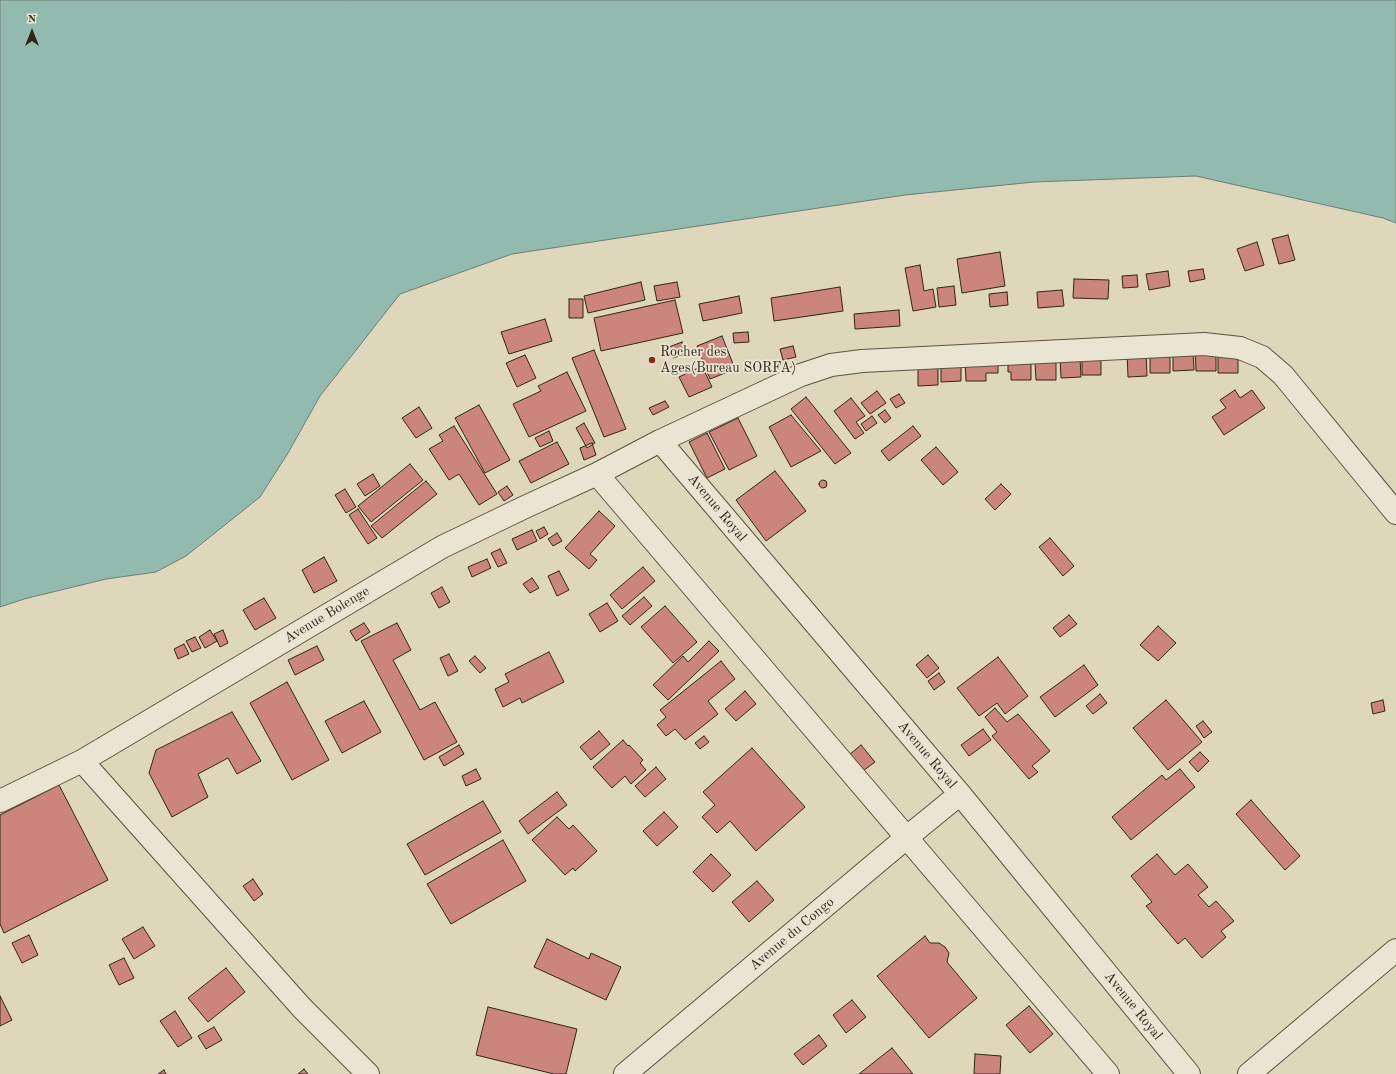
<!DOCTYPE html>
<html>
<head>
<meta charset="utf-8">
<style>
	body { margin:0 }
	#map { position:relative; width:1396px; height:1074px; overflow:hidden; background:#ded7bc; font-family:"Old Standard TT",serif }
	canvas { display:block }
	.north { position:absolute; left:12px; top:12px; width:40px; height:40px; -webkit-text-stroke:3px #eae5d3; paint-order:stroke; rotate:0deg; font-size:11px; font-weight:700; line-height:16px; text-align:center; color:#302518 }
	.north::after { content:''; display:block; margin:auto; width:14px; height:18px; background:#302518; clip-path:polygon(50% 0,100% 100%,50% 72%,0 100%) }
</style>
</head>
<body>
<div id="map">
<canvas width="1396" height="1074"></canvas>
<div class="north">N</div>
</div>
<script>
const ctx = document.querySelector('canvas').getContext('2d');
ctx.lineJoin = 'round';
function paint(path, color) { ctx.fillStyle = color; ctx.fill(path, 'evenodd'); }
const toPath = rows => new Path2D(rows.map(r => 'M' + r).join(''));
function trace(path, color, width, dash) { ctx.strokeStyle = color; ctx.lineWidth = width; ctx.lineCap = dash ? 'butt' : 'round'; ctx.setLineDash(dash || []); ctx.stroke(path); }
function write(font, color, halo, rows, align = 'center') {
  ctx.font = font + ' "Old Standard TT",serif'; ctx.lineWidth = 3.5; ctx.setLineDash([]); ctx.textBaseline = 'middle'; ctx.strokeStyle = halo; ctx.fillStyle = color; for (const [text, x, y, turn = 0] of rows) {
    ctx.save(); ctx.translate(x, y); ctx.rotate((+turn || 0) * Math.PI / 180); ctx.textAlign = isNaN(turn) ? turn : align; if (halo) ctx.strokeText(text, 0, 0); ctx.fillText(text, 0, 0); ctx.restore();
  }
}
const water = toPath([
	[0,0,1396,0,1396,223,1383,218,1196,176,1034,182,905,195,512,254,400,294,320,396,288,453,260,497,186,556,156,572,106,579,24,599,0,607,0,0]
]);
paint(water, '#93baaf');
trace(water, '#6b7e73', 1);
const building = toPath([
	[1288,235,1295,260,1279,264,1272,239,1288,235],
	[1257,242,1264,265,1245,271,1237,249,1257,242],
	[1000,252,1005,286,962,293,957,259,1000,252],
	[920,265,924,291,933,289,936,307,913,311,905,268,920,265],
	[1203,269,1205,279,1190,282,1188,271,1203,269],
	[1168,271,1170,286,1149,290,1146,274,1168,271],
	[1137,275,1138,287,1123,288,1122,276,1137,275],
	[1074,279,1109,280,1108,299,1073,298,1074,279],
	[641,282,645,300,588,313,584,296,641,282],
	[677,282,680,297,657,301,654,286,677,282],
	[954,286,956,305,939,307,937,288,954,286],
	[840,287,843,311,774,321,771,298,840,287],
	[1062,290,1064,306,1038,308,1037,292,1062,290],
	[1007,292,1008,305,990,307,989,294,1007,292],
	[739,296,742,313,703,321,699,304,739,296],
	[569,299,583,299,583,318,569,318,569,299],
	[675,300,683,333,601,351,594,318,675,300],
	[899,310,900,326,855,329,854,314,899,310],
	[545,319,552,341,509,354,501,332,545,319],
	[748,332,749,342,734,343,733,333,748,332],
	[722,336,735,369,710,379,697,346,722,336],
	[682,342,685,354,673,358,669,347,682,342],
	[793,346,796,357,783,360,780,349,793,346],
	[1195,348,1216,348,1216,371,1196,371,1195,348],
	[1170,349,1170,373,1150,373,1150,350,1170,349],
	[1173,349,1193,349,1194,370,1173,371,1173,349],
	[594,350,626,429,604,437,572,358,594,350],
	[1146,351,1147,376,1128,377,1127,352,1146,351],
	[1218,351,1238,351,1238,373,1218,373,1218,351],
	[525,355,536,378,517,387,506,363,525,355],
	[1101,356,1101,375,1082,375,1082,357,1101,356],
	[1031,358,1031,380,1011,380,1011,372,1008,372,1008,359,1031,358],
	[1060,358,1080,358,1081,377,1061,378,1060,358],
	[965,360,998,360,998,373,986,373,986,381,966,381,965,360],
	[941,361,961,361,961,381,941,382,941,361],
	[1056,362,1056,380,1036,380,1035,363,1056,362],
	[702,366,712,387,689,397,679,377,702,366],
	[918,368,938,368,938,385,918,386,918,368],
	[567,372,586,411,529,437,513,404,541,391,538,386,567,372],
	[1235,390,1240,398,1252,390,1265,408,1224,435,1212,417,1226,408,1220,400,1235,390],
	[877,391,886,403,870,414,861,403,877,391],
	[899,394,905,403,896,408,890,399,899,394],
	[806,397,851,453,835,464,791,409,806,397],
	[851,398,865,416,856,422,864,433,855,439,834,411,851,398],
	[665,401,669,407,653,415,649,408,665,401],
	[479,405,510,460,485,473,455,418,479,405],
	[419,407,432,428,416,438,402,418,419,407],
	[885,410,891,418,885,423,878,415,885,410],
	[791,415,821,451,791,467,769,427,791,415],
	[872,416,877,423,866,431,861,424,872,416],
	[738,418,757,456,729,470,709,432,738,418],
	[584,423,595,443,587,448,576,428,584,423],
	[454,426,497,494,479,505,459,474,449,480,429,449,443,441,439,435,454,426],
	[913,426,921,436,889,461,881,451,913,426],
	[549,431,553,441,540,447,535,438,549,431],
	[707,433,725,469,707,478,689,442,707,433],
	[557,442,569,464,531,483,519,461,557,442],
	[592,443,596,455,584,460,580,448,592,443],
	[936,447,958,472,943,485,921,460,936,447],
	[410,464,423,480,371,522,358,506,410,464],
	[775,471,806,511,766,541,736,500,775,471],
	[373,474,380,486,365,496,357,484,373,474],
	'819 484a4 4 0 1 1 8 0a4 4 0 1 1-8 0Z',
	[426,481,437,494,382,538,371,526,426,481],
	[1001,484,1011,494,995,510,985,499,1001,484],
	[507,486,513,495,504,501,498,492,507,486],
	[345,489,356,507,346,513,335,495,345,489],
	[358,509,377,538,368,544,349,515,358,509],
	[599,511,615,526,590,554,597,560,589,569,565,548,599,511],
	[544,527,548,534,540,539,536,531,544,527],
	[532,530,537,541,517,550,512,539,532,530],
	[557,533,562,541,553,546,548,539,557,533],
	[1050,538,1074,566,1063,576,1039,547,1050,538],
	[500,549,507,563,498,567,491,553,500,549],
	[324,557,337,581,314,593,302,570,324,557],
	[487,559,491,568,472,577,468,567,487,559],
	[643,567,655,581,622,609,610,595,643,567],
	[559,571,569,590,557,596,548,576,559,571],
	[532,578,539,588,530,593,523,584,532,578],
	[442,587,450,602,439,608,431,593,442,587],
	[644,597,652,606,630,625,622,616,644,597],
	[264,598,276,618,255,630,243,610,264,598],
	[607,603,618,621,600,632,589,614,607,603],
	[665,606,697,642,673,663,641,627,665,606],
	[1069,615,1077,624,1060,637,1053,628,1069,615],
	[364,623,370,632,356,641,350,631,364,623],
	[397,623,411,650,393,660,420,710,435,702,457,742,424,760,361,641,397,623],
	[1158,626,1176,643,1158,661,1140,645,1158,626],
	[210,630,217,641,205,648,199,637,210,630],
	[223,630,228,643,220,647,214,634,223,630],
	[195,637,201,648,192,652,186,641,195,637],
	[709,641,719,651,668,700,653,685,683,656,688,662,709,641],
	[184,644,189,654,178,659,174,649,184,644],
	[317,646,324,660,295,675,288,660,317,646],
	[549,652,564,682,522,703,520,698,503,707,495,689,509,682,505,674,549,652],
	[449,654,458,671,448,676,440,658,449,654],
	[928,655,939,668,927,678,916,665,928,655],
	[475,656,486,668,480,673,469,661,475,656],
	[998,657,1028,696,1005,714,997,703,979,716,957,688,998,657],
	[721,661,735,679,708,701,718,714,685,740,675,729,666,736,657,725,666,717,660,710,721,661],
	[1084,665,1098,685,1055,717,1040,697,1084,665],
	[939,673,945,682,934,690,928,681,939,673],
	[287,682,329,760,292,780,250,703,287,682],
	[745,691,756,704,736,721,725,709,745,691],
	[1100,694,1107,703,1093,714,1086,706,1100,694],
	[1166,700,1202,742,1168,770,1133,728,1166,700],
	[1383,700,1385,711,1373,714,1371,703,1383,700],
	[364,701,381,732,342,753,325,721,364,701],
	[995,708,1007,722,1018,714,1050,751,1032,766,1038,772,1029,779,992,736,997,732,985,717,995,708],
	[232,712,261,761,237,774,228,758,198,774,208,797,172,817,149,773,156,750,232,712],
	[1203,721,1212,732,1204,738,1196,726,1203,721],
	[983,729,991,740,969,756,961,745,983,729],
	[599,731,610,744,591,760,580,747,599,731],
	[704,736,709,742,700,749,695,743,704,736],
	[623,740,628,746,629,745,643,760,640,763,646,770,631,784,625,776,612,788,593,767,623,740],
	[459,745,464,754,444,766,439,757,459,745],
	[861,745,875,762,863,771,849,755,861,745],
	[752,748,805,807,756,851,730,821,717,833,702,817,715,805,703,792,752,748],
	[1200,752,1209,761,1198,772,1189,762,1200,752],
	[656,767,666,779,645,797,635,786,656,767],
	[476,769,481,779,466,786,462,776,476,769],
	[1180,769,1195,787,1131,840,1112,817,1162,775,1166,780,1180,769],
	[59,785,108,880,4,933,0,924,0,815,59,785],
	[557,792,567,805,528,834,519,821,557,792],
	[1251,800,1300,856,1285,870,1236,814,1251,800],
	[483,801,501,832,425,875,407,844,483,801],
	[664,812,678,827,657,846,643,831,664,812],
	[557,817,569,829,573,825,597,851,575,871,573,868,565,875,532,840,557,817],
	[503,840,526,881,451,924,427,884,503,840],
	[711,854,731,875,713,892,693,872,711,854],
	[1157,854,1175,875,1188,864,1208,887,1198,895,1209,907,1216,901,1234,921,1221,931,1226,937,1202,958,1185,938,1178,944,1146,906,1152,902,1131,876,1157,854],
	[253,879,263,894,254,901,243,886,253,879],
	[757,881,774,900,749,922,732,902,757,881],
	[143,927,155,946,134,959,122,939,143,927],
	[29,935,38,955,22,963,12,943,29,935],
	[925,936,930,943,939,943,945,947,949,953,947,962,977,998,929,1038,877,976,925,936],
	[547,939,589,959,591,953,621,967,606,1000,534,967,547,939],
	[124,958,134,978,119,985,109,965,124,958],
	[226,968,245,992,208,1022,188,998,226,968],
	[0,996,12,1020,0,1026,0,996],
	[852,1000,866,1017,846,1033,833,1015,852,1000],
	[1029,1006,1053,1034,1030,1053,1006,1025,1029,1006],
	[488,1007,577,1029,566,1074,554,1074,476,1055,488,1007],
	[175,1011,192,1038,178,1047,160,1021,175,1011],
	[214,1027,222,1040,206,1049,198,1036,214,1027],
	[819,1035,827,1046,803,1065,794,1054,819,1035],
	[892,1048,913,1074,859,1074,892,1048],
	[975,1054,1001,1056,1000,1074,974,1074,975,1054],
	[304,1069,308,1074,298,1074,304,1069],
	[164,1070,166,1074,158,1074,164,1070]
]);
paint(building, '#cc857d');
trace(building, '#302518', 1);
const minor = toPath([
	[660,441,960,794,1189,1074],
	[597,474,1108,1074],
	[82,761,302,1008,368,1074],
	[0,801,82,761,442,547,525,507,597,474,660,441,801,375,831,365,862,361,1204,344,1240,348,1262,357,1283,375,1396,513],
	[625,1074,906,838,960,794],
	[1249,1074,1396,950]
]);
trace(minor, '#5c5241', 24);
trace(minor, '#eae5d3', 22);
for (const [x, y, r, color] of [
	[652,360,4,"#8f2418"]
]) { const dot = new Path2D(); dot.arc(x, y, r, 0, 2 * Math.PI); ctx.fillStyle = color; ctx.fill(dot); trace(dot, '#eae5d3', 1.5); }
write('14px', '#302518', '#eae5d3', [
	["Rocher des",660,352],
	["Ages(Bureau SORFA)",660,368]
], 'left');
write('14px', '#302518', '#eae5d3', [
	["Avenue Royal",717,508,50],
	["Avenue Bolenge",327,615,-31],
	["Avenue Royal",927,755,50],
	["Avenue du Congo",792,934,-40],
	["Avenue Royal",1133,1006,51]
]);
</script>
</body>
</html>
